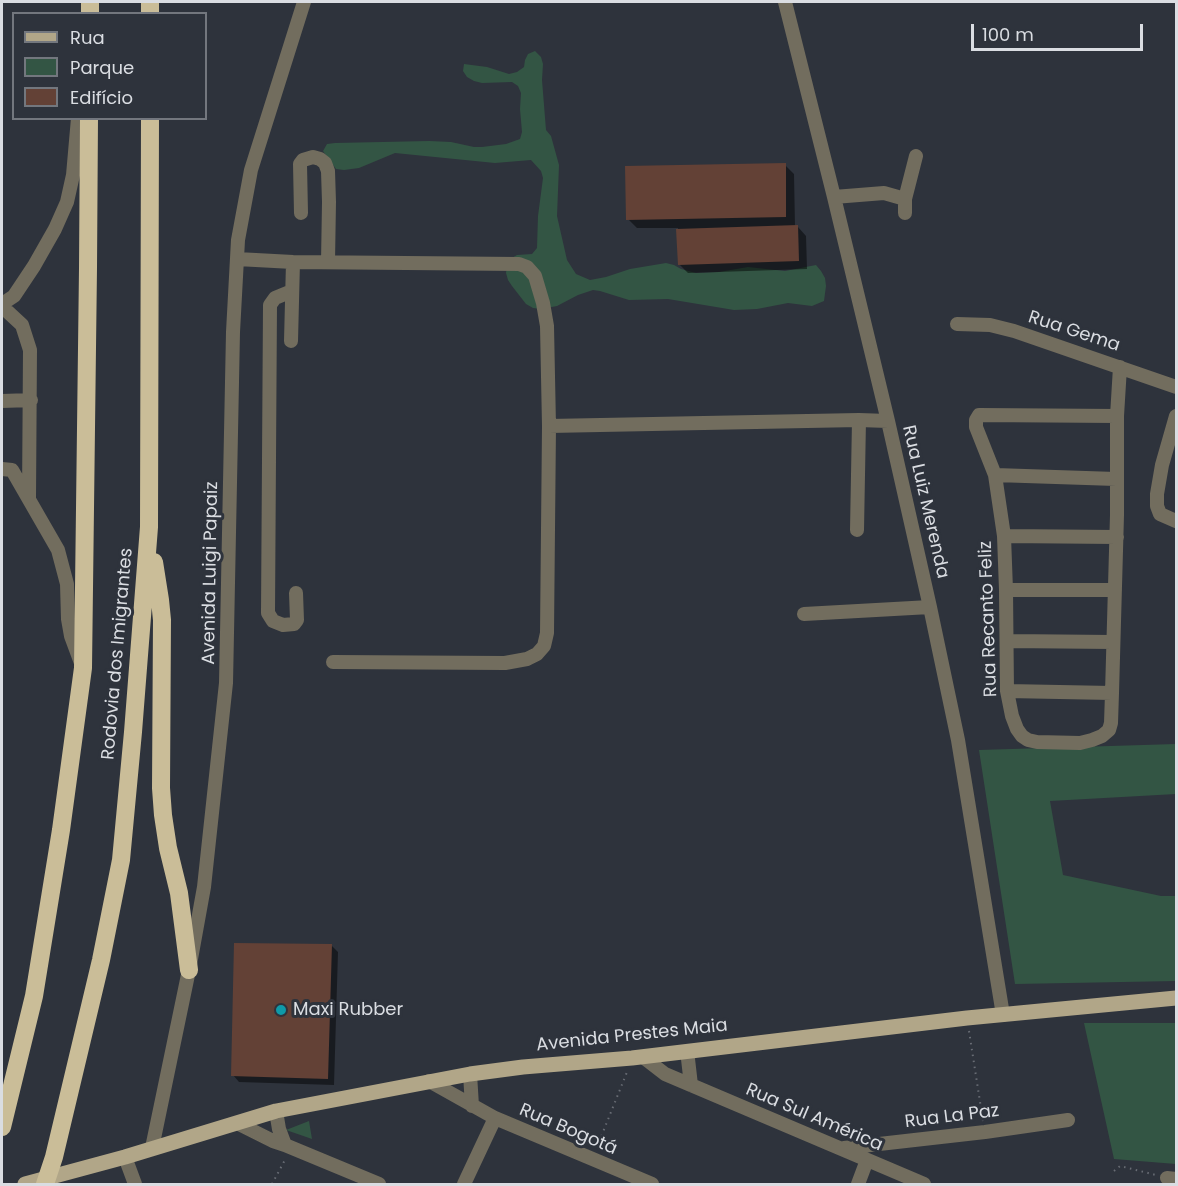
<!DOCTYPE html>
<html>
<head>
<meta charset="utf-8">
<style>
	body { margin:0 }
	#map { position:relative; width:1178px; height:1186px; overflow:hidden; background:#2e333c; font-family:Poppins,sans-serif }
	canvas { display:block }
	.frame { position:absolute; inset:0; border:3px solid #dadde2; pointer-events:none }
	.legend { position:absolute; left:12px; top:12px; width:195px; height:108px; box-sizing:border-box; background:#2e333c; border:2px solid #73777e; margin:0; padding:8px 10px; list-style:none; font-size:18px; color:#dadde2 }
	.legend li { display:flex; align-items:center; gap:12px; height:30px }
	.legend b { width:30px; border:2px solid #73777e }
	.scale { position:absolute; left:971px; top:24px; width:172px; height:27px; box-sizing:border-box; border:3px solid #dadde2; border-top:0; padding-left:8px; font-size:18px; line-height:21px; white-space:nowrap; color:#dadde2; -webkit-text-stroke:4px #2e333c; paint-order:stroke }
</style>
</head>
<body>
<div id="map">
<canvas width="1178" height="1186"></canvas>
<div class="frame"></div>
<ul class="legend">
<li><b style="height:8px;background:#b1a688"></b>Rua</li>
<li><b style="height:16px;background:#354"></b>Parque</li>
<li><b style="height:16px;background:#634136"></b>Edifício</li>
</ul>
<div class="scale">100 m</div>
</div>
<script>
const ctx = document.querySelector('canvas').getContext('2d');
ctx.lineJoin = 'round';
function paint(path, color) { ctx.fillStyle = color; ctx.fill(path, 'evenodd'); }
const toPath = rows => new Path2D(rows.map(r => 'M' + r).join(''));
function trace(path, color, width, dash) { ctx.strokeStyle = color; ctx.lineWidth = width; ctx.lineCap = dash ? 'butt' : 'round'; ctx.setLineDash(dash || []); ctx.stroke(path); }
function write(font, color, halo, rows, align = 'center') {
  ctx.font = font + ' Poppins,sans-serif'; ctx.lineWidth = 6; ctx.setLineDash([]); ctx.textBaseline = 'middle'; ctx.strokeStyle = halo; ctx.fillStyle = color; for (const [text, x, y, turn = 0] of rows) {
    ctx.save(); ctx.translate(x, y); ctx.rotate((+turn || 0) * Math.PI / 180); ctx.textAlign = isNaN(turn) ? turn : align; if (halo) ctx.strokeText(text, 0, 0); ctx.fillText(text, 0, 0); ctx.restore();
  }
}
paint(toPath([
	[535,51,541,57,543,64,542,80,546,130,551,136,559,165,557,216,567,260,576,274,590,280,606,277,630,269,666,263,674,265,681,269,696,273,719,272,748,267,785,271,816,265,821,271,825,278,826,286,824,301,812,306,788,303,757,309,734,310,668,299,629,300,600,291,593,290,578,295,557,306,541,309,533,308,526,304,512,286,508,280,506,273,507,265,510,259,517,255,532,254,537,248,538,216,543,178,541,171,531,160,495,163,395,153,359,168,344,170,336,169,323,151,327,144,335,143,429,141,451,142,474,147,482,147,506,144,520,139,522,132,520,109,521,93,518,86,512,82,482,83,474,81,467,77,463,71,464,64,487,67,509,74,517,72,524,67,525,60,528,54],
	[1176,744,1176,794,1050,801,1063,875,1161,896,1176,896,1176,981,1015,984,979,750],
	[1084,1023,1176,1023,1176,1164,1114,1159],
	[309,1121,312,1139,286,1130]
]), '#354');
paint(toPath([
	[785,165,794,174,795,227,798,227,806,236,807,269,688,273,679,264,678,228,637,228,628,219],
	[331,945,338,952,334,1085,239,1082,233,1075]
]), '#0007');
paint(toPath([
	[786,163,786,217,626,220,625,166],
	[798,225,799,261,678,265,676,229],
	[234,943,332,944,328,1079,231,1076]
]), '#634136');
trace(toPath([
	[969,1031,983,1121],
	[597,1147,627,1072],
	[1114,1171,1120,1166,1156,1175],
	[272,1184,286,1158]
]), '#686c74', 2, [1.5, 4.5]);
trace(toPath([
	[785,2,834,197,888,421,930,607,958,740,1003,1015],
	[834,197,884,193,905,199],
	[301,213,300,164,303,160,313,157,320,159,325,163,328,171,329,202,328,262],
	[905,213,905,199,916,156],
	[237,259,293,262,519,264,527,267,535,276,543,303,547,326,549,426,547,633,544,646,537,654,527,659,505,663,333,662],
	[292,291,275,298,270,305,268,613,273,621,283,625,294,624,297,620,296,593],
	[2,304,14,296,34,266,55,229,67,202,73,175,78,118],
	[8,312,22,325,30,350,29,498],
	[957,324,990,325,1014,331,1176,387],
	[291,341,293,262],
	[2,401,31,400],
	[1117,416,979,415,976,420,976,427,995,475,1004,536,1006,590,1007,691,1012,716,1017,729,1022,736,1028,740,1037,742,1080,743,1092,740,1102,736,1109,730,1111,723,1112,693,1117,515,1117,416,1120,367],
	[1176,416,1162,465,1157,494,1157,506,1160,514,1176,521],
	[549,426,859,420,888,421],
	[2,469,12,470,58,550,67,584,68,619,71,636,81,663],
	[995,475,1116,479],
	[857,530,859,420],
	[1004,536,1117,537],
	[1006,590,1115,590],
	[804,614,930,607],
	[1007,641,1113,642],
	[1007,691,1112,693],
	[689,1051,688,1059,691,1085],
	[643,1057,665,1074,924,1184],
	[470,1074,472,1106],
	[429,1081,495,1118,652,1184],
	[276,1111,279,1129,285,1145],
	[237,1123,273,1141,285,1145,379,1184],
	[152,1148,189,970,204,887,226,683,233,332,238,240,251,170,304,2],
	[844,1148,985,1132,1068,1120],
	[125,1157,135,1184],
	[1167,1178,1176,1179],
	[464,1184,495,1118],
	[858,1184,867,1160]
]), '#726d5e', 14);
trace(toPath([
	[25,1184,125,1157,276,1111,470,1074,523,1067,632,1058,967,1018,1176,998]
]), '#b1a688', 15);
trace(toPath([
	[150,2,150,14],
	[90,14,90,2],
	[154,562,160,600,162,620,161,788,163,815,168,848,179,893,189,970],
	[2,1127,34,996,61,830,83,668,88,268,89,118],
	[45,1184,54,1157,101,960,121,860,133,732,149,527,150,118]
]), '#cabd98', 18);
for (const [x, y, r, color] of [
	[281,1010,6,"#0f9aa8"]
]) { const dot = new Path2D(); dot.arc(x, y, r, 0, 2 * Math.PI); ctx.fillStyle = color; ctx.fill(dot); trace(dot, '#2e333c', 2); }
write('18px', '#dadde2', '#2e333c', [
	["Rua Gema",1074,332,18],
	["Rua Luiz Merenda",925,502,77],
	["Avenida Luigi Papaiz",211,573,-89],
	["Rua Recanto Feliz",989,619,-92],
	["Rodovia dos Imigrantes",118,654,-85],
	["Avenida Prestes Maia",632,1036,-6],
	["Rua La Paz",952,1117,-7],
	["Rua Sul América",814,1118,23],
	["Rua Bogotá",568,1130,23]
]);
write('18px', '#dadde2', '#2e333c', [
	["Maxi Rubber",293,1010]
], 'left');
</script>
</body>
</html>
